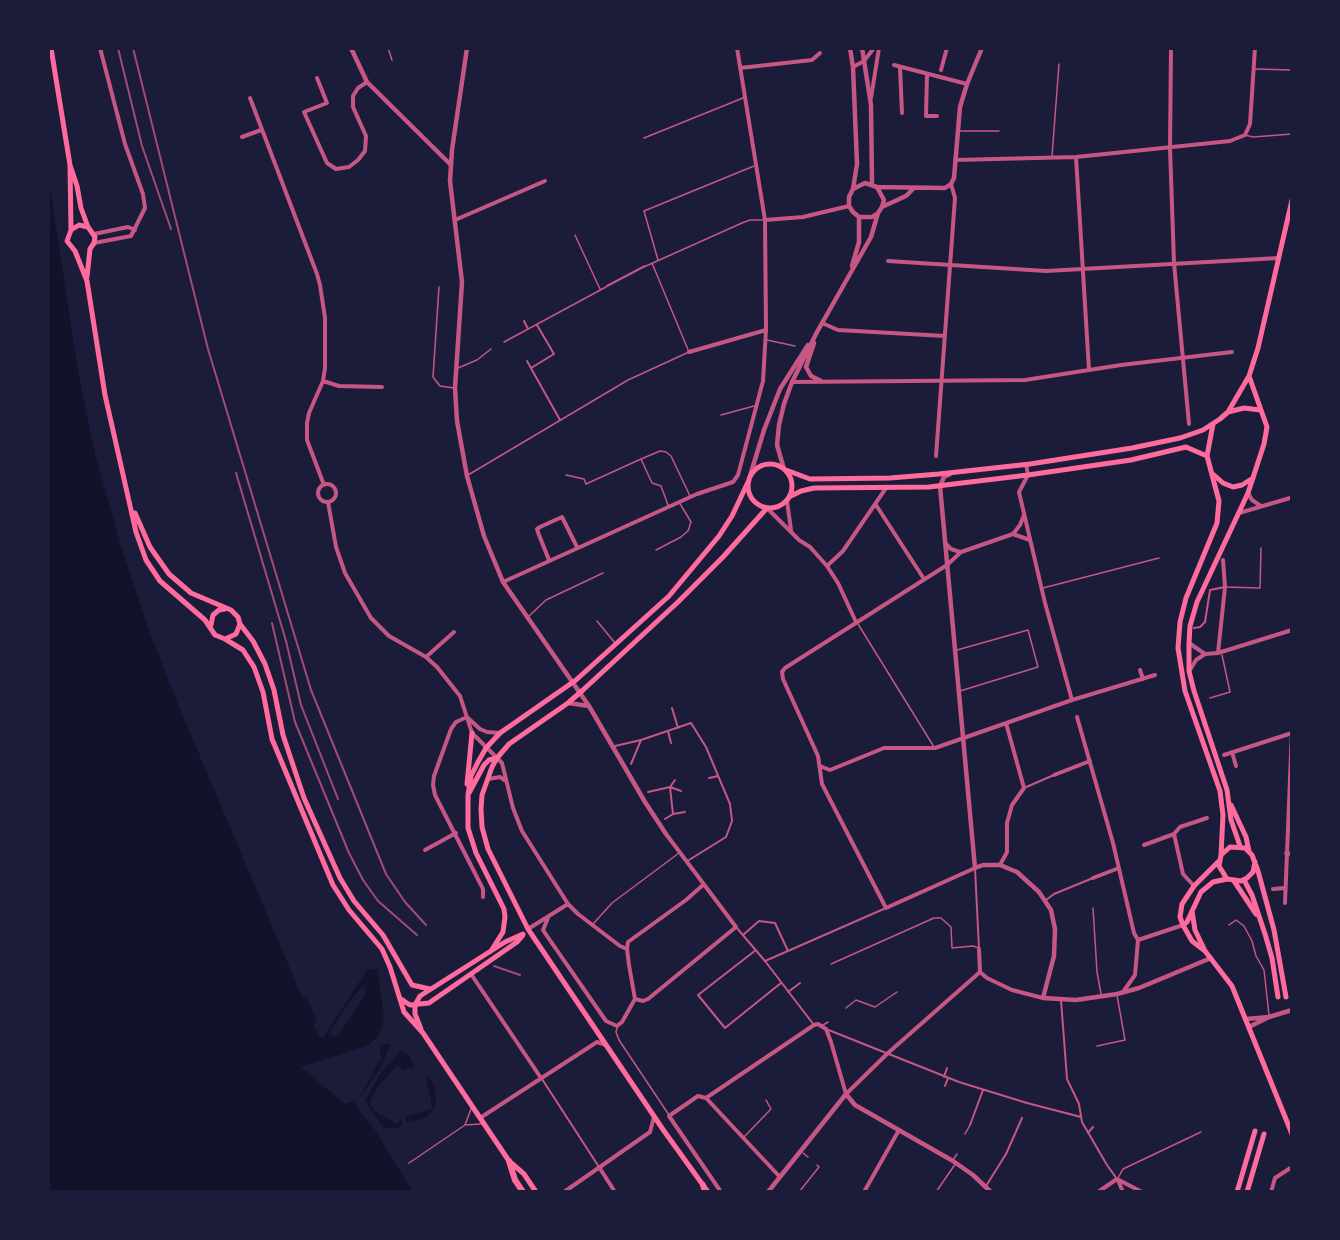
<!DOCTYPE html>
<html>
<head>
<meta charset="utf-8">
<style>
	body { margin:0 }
	#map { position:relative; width:1340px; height:1240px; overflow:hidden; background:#1b1b3a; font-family:"Golos Text",sans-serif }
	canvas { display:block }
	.frame { position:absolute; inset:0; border:50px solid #1b1b3a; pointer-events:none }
</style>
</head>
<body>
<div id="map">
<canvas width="1340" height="1240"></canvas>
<div class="frame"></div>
</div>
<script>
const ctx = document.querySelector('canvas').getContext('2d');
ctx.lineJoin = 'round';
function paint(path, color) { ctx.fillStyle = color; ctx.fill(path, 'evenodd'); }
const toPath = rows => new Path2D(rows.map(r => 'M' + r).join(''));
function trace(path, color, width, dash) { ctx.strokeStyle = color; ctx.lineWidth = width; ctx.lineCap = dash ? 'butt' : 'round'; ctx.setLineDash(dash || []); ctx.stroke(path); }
paint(toPath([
	[48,173,76,359,85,407,95,454,122,549,148,628,177,702,302,997,306,997,317,1020,313,1026,322,1039,367,970,377,969,384,1016,382,1027,377,1037,369,1045,301,1067,345,1104,355,1101,359,1111,373,1127,413,1192,48,1192],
	[366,986,364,996,340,1033,336,1037,332,1036,330,1033,332,1029,348,1004,358,991],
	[385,1044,390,1045,381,1067,359,1099,379,1061,382,1060,379,1045],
	[401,1050,410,1057,414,1067,404,1070,397,1065,377,1088,370,1101,371,1107,376,1112,398,1125,400,1118,403,1125,398,1128,384,1128,365,1101,380,1074],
	[426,1077,431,1080,435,1088,436,1102,434,1110,424,1118,406,1122,405,1117,433,1109]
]), '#12122b');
trace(toPath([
	[388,48,392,60],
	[1255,69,1292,70],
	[958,131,999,131],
	[1245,135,1253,137,1292,134],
	[644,138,743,98],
	[1052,156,1059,64],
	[575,235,600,289],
	[658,260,644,211,754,166],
	[646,266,742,223,750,220,764,220],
	[439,287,433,377,440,386,454,388],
	[767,340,795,346],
	[504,342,606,287],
	[458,368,477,360,491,349],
	[721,415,754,406],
	[641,459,660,451,666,452,671,456,690,496],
	[468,475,628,380,689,352,652,263],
	[566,475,584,479,586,484,641,459,652,483,661,486,668,505],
	[656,550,681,537,688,531,691,522,679,502],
	[1225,587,1260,588,1261,548],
	[1043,588,1159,558],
	[528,617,546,600,603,573],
	[597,621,615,643],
	[858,624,934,747],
	[957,650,1028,630,1038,667,960,691],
	[1210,698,1230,692,1222,655],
	[1093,908,1097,972,1101,994],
	[593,924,612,903,679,853],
	[1229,925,1236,920,1244,926,1252,941,1256,956,1264,970,1269,1015],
	[831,964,934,918,941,918,951,927,952,948,973,946,979,948],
	[846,1008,856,1000,875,1007,897,992],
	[823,1025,828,1022],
	[617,1028,616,1032,619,1040,669,1115],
	[1097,1046,1125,1040,1117,995],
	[465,1125,471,1109],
	[965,1134,970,1125],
	[744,1137,771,1109,766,1100],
	[803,1153,808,1157],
	[953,1160,957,1154],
	[409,1163,465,1125,481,1124],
	[1118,1178,1123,1169,1201,1132],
	[799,1192,819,1167,817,1165],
	[936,1192,956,1163]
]), '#c65784', 1.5);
trace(toPath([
	[607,286,645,266],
	[524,321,528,329],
	[527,361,560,420],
	[531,368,554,354,537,325],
	[1194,628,1200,627,1205,622,1210,590,1225,587],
	[672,708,678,728],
	[668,731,671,743],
	[615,746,641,740,691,723],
	[631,764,641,740],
	[709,778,718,776],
	[1024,788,1054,775],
	[648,792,670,787,675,780],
	[673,814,685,812],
	[665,819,673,814,670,787,681,791],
	[689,860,726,837,732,821,730,804,706,747,691,723],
	[975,868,979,949],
	[1046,900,1054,894,1093,878],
	[736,927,765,961,814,1025],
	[743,935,759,921,775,923,788,951],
	[756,950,698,995,725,1028,781,983],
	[765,961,886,908],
	[788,992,800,983],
	[1061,1000,1067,1079,1079,1104,1082,1122,1107,1165,1117,1179],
	[826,1029,959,1082,1027,1103,1081,1117],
	[944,1077,947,1068],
	[542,1079,599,1167],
	[945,1086,948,1078],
	[970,1125,983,1090],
	[1088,1133,1093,1127],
	[986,1186,1006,1154,1022,1118]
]), '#c65784', 2);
trace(toPath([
	[1171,48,1170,148,1174,263,1189,424],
	[894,65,967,84],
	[853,67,864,61,874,48],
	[900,67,902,113],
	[740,68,812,60,820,53],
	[941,70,947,48],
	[927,74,926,116,937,116],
	[317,78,327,103,304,112,327,163,336,169,349,167,358,160,365,151,366,136,353,107,353,96,358,88,367,82],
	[250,98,317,274,320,285,325,318,325,368,323,381,309,413,307,423,307,440,324,485],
	[871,98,879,48],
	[242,137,261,130],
	[1076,157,1089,370],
	[955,160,1076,157,1230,141,1245,135,1250,124,1255,48],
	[455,220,545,181],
	[765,220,803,217,849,206],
	[94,234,128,227,135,230],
	[94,243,131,236,145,208,143,194,125,144,100,48],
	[888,261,1046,271,1279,258],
	[822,323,838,330,945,336],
	[689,352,766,330],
	[323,381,339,386,382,387],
	[792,382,1025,380,1121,365,1232,352],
	[936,456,955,198,951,184],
	[1026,464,1028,475,1019,492,1045,603,1072,700],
	'318 493a9 9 0 1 1 18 0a9 9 0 1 1-18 0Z',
	[1248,493,1252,500,1261,506],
	[787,501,791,530],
	[328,502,336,547,345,573,371,618,389,636,426,657,437,667,460,696,472,733,502,763,513,808,522,831,568,904,578,914,620,946,627,949],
	[876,505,924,579],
	[767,508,799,540,810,547,827,566,838,583,856,622],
	[1239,513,1290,498],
	[1013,534,1030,540],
	[946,544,951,549,960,552],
	[549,560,539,535,537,529,540,527,562,517,577,547],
	[827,566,843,551,886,488],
	[503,582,697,494,733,482,738,475,763,381,766,330,765,220,737,48],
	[1189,643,1205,654],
	[1218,653,1225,587,1223,560],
	[426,657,454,632],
	[1140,670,1143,679],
	[1190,670,1196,660,1205,654,1218,653,1292,630],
	[467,717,456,722,451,729,434,776,433,785,435,795,483,889,483,897],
	[1077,717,1113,843,1134,933,1138,940,1135,975,1123,992],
	[468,718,480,729,487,732,500,733],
	[1232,752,1236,766],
	[1224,755,1292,733],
	[820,766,830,770,884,748,935,748,1072,700,1155,675],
	[1054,775,1090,761],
	[488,779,500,777,506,781],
	[1174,834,1183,874,1194,886],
	[1144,845,1174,834,1180,827,1207,818],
	[425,850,456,833],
	[1286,853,1292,854],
	[1000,865,1007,852,1007,823,1012,805,1024,788,1006,723],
	[975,868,886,908,822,784,818,756,783,679,782,672,785,668,947,565,961,552,1013,534,1020,525,1024,515],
	[1093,878,1119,868],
	[1273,889,1285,888],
	[1285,903,1292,729],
	[548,918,543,930,547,936,606,1021,617,1026,622,1022,635,999,629,965,627,949,628,942,686,900,703,885],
	[528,929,568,904],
	[1138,940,1183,925],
	[979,949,980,972,987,978,1012,990,1043,998],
	[471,974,541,1078],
	[635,999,643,1001,648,999,736,927,666,834],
	[706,1098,779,1176],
	[480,1118,597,1042,606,1045],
	[599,1167,615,1192],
	[1117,1179,1142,1192],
	[1118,1180,1123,1192],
	[564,1192,650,1132,654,1117],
	[721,1192,669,1116,698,1096,706,1098,814,1025,818,1024,826,1029,831,1042,846,1094,888,1053,980,972],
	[864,1192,899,1130],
	[1098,1192,1117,1179],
	[1271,1192,1275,1178,1292,1167]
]), '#c65784', 4);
trace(toPath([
	[351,48,367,82,451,165],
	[467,48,452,150,450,181,462,282,455,388,457,421,467,476,484,536,503,582,589,706,645,802,666,834],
	[850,48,853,67,857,164,853,189,849,197,849,206,853,212,859,217,872,217,878,213],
	[862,48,871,105,872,184],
	[877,187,945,188,951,184,954,178,960,107,967,84,982,48],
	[882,207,906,196,913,189],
	[852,266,859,242,859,217],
	[814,343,806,367,811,376,821,381],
	[784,469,777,445,779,425,784,404,792,382,817,332,871,237,878,213,882,207,884,200,877,187,865,183,853,189],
	[950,474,944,477,940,486,975,868,983,865,1000,865,1017,872,1039,892,1051,910,1055,929,1054,956,1043,998,1076,1000,1117,994,1139,988,1211,958],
	[750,476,764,430,780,389,808,345],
	[568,703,589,706],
	[1246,1019,1269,1017],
	[1249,1027,1269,1017,1292,1010],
	[768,1192,846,1094,855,1105,953,1161,973,1175,991,1192]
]), '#c65784', 4.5);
trace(toPath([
	[51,48,70,165,77,186,81,208,88,227,95,237,94,243,90,249,87,277],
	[70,165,71,230,67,241,75,251,87,281,105,395,136,532,146,560,160,581,205,620,215,635,225,639,243,650,254,667,263,692,272,739,333,885,349,910,382,949,390,967,404,1012,423,1033,509,1161,524,1174,536,1192],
	[71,230,79,225,88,227],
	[1228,412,1244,408,1260,410],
	[1213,424,1207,456,1219,501,1217,523,1186,598,1180,622,1178,648,1185,691,1220,791,1223,815,1221,855],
	'748 486a22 22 0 1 1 44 0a22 22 0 1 1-44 0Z',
	[786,470,810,479,890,478,939,474,1030,464,1132,448,1180,438,1203,430,1220,419,1228,412,1249,376,1258,348,1292,200],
	[1214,475,1223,483,1233,487,1242,485,1253,478],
	[789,497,801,491,814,488,929,487,1028,475,1131,460,1186,447,1207,456],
	[135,513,150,547,169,574,191,593,231,610,238,617,240,624,253,641,265,664,274,690,283,735,304,798,340,878,354,901,383,935,412,985,430,989],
	[211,625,213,615,219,610,225,609],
	[225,639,236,634,240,624],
	[467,784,472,733],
	[469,793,484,765,489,760,497,758],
	[1231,805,1246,837,1249,851],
	[1240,846,1231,820,1227,790,1194,691,1189,671,1189,643,1190,626,1197,602,1248,493,1264,444,1267,427,1249,376],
	[1255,862,1253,872,1247,878,1241,881,1227,879,1219,866,1221,855,1230,847,1245,848,1252,855,1258,871,1274,930,1286,997],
	[1244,880,1252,895,1265,934,1272,958,1278,997],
	[1234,881,1256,914],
	[1192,911,1195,930,1205,951,1232,986,1292,1134],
	[1183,925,1187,922,1201,892,1213,882,1227,879],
	[491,951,503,932,505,917,504,909,476,853,468,828,468,795,471,776,478,762,486,748,500,733,576,680,669,596,719,536,732,516,749,480],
	[1205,951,1192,941,1183,925,1180,917,1182,904,1194,886,1219,861],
	[401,999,410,1005,429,1003,517,942,523,935],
	[421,1029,415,1014,415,1005,420,996,505,942,523,934],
	[708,1192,664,1131,528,929,488,849,482,827,481,809,482,795,492,767,497,758,509,744,568,703,583,690,678,602,723,557,767,508],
	[1237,1192,1255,1131],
	[1247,1192,1264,1134]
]), '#ff6b9d', 5);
trace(toPath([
	[509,1161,515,1180,523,1192],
	[703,1185,705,1192]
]), '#ff6b9d', 6);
trace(toPath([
	[118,48,142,146,171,229],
	[133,48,208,349,311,690,386,874,405,902,426,925],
	[236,473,286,641,301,705,338,799],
	[272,623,295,722,349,853,363,880,378,901,417,935],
	[494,966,520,975]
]), '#a44b75', 2);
</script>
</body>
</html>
